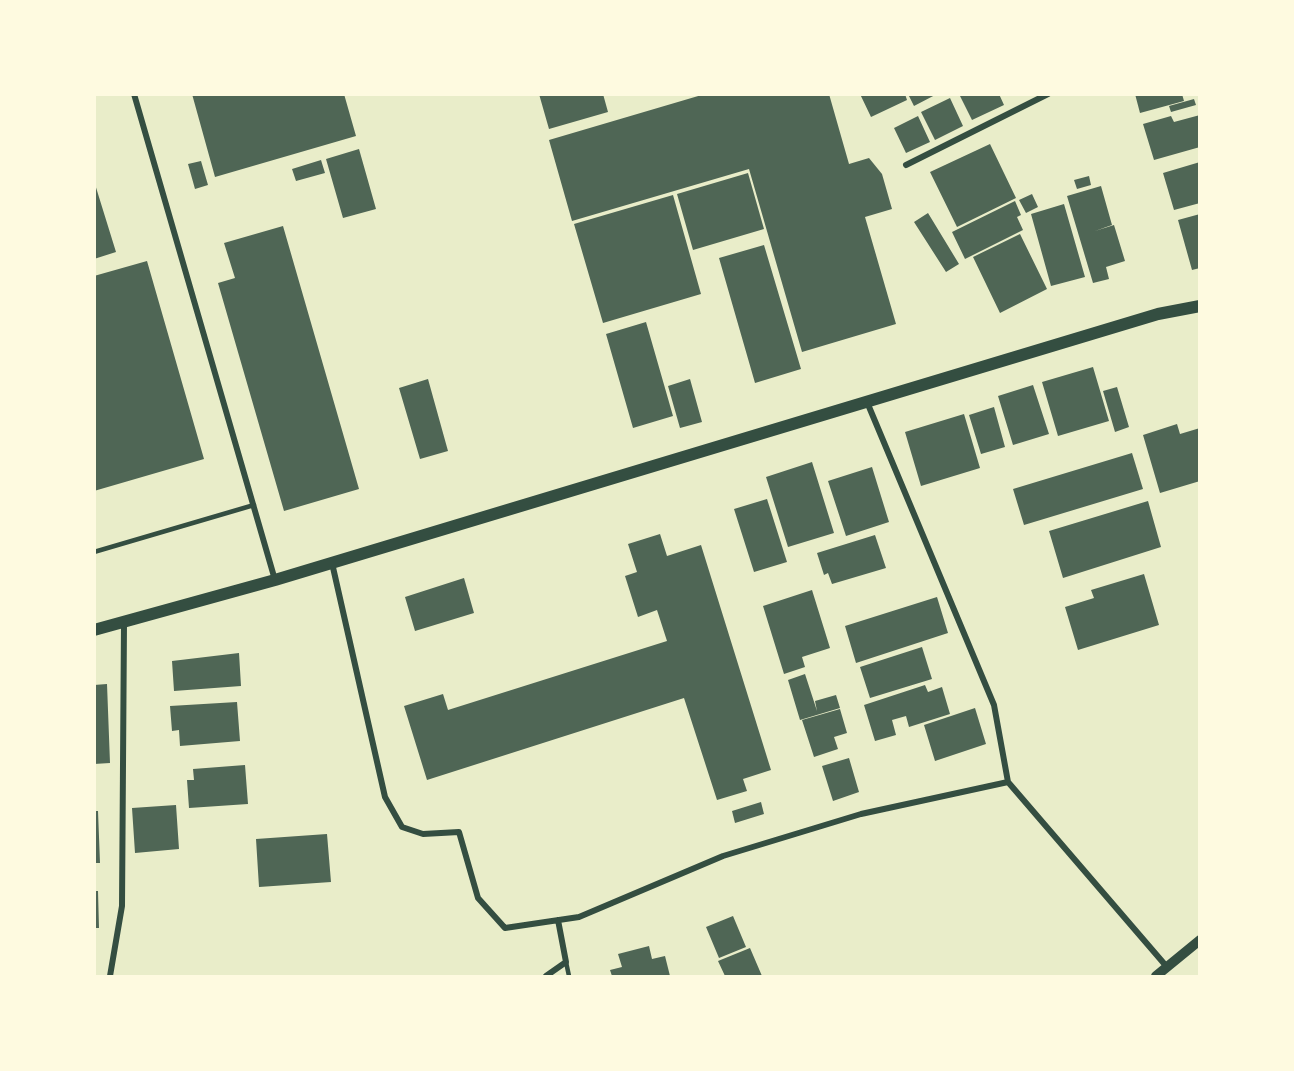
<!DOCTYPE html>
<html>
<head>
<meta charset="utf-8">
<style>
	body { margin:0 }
	#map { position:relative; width:1294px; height:1071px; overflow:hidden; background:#e9edc9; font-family:"Noto Sans",sans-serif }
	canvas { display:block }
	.frame { position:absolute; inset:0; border:96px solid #fefae0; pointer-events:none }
</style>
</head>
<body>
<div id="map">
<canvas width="1294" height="1071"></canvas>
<div class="frame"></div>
</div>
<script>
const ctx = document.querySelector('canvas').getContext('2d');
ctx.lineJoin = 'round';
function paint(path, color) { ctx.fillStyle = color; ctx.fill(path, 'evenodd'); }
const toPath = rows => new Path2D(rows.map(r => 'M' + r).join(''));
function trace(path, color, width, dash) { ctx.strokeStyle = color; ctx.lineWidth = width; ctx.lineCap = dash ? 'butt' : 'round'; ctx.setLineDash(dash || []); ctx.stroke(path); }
paint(toPath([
	[192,94,344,94,356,136,215,177],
	[539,94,603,94,608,112,549,129],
	[705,94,829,94,849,164,869,158,882,174,892,209,865,217,896,324,802,352,749,169,572,221,549,140],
	[860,94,905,94,907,100,871,117],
	[908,94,937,94,914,106],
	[959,94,999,94,1004,105,972,120],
	[1135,94,1182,94,1184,101,1140,113],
	[950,98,963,126,935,140,921,112],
	[1194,99,1196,105,1171,112,1169,106],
	[1200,115,1200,147,1154,160,1143,124,1171,116,1174,122],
	[918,116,930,142,906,153,894,128],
	[990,144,1016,198,957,227,930,172],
	[359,149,376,209,343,218,326,159],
	[321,160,325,173,296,181,292,169],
	[201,161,208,185,195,189,188,164],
	[1200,162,1200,203,1174,210,1163,173],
	[748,173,764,229,693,250,677,194],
	[1089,176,1091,185,1077,189,1074,180],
	[94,181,116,252,94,259],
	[1101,186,1112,225,1095,231,1114,225,1125,261,1106,267,1109,279,1093,283,1067,196],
	[1032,194,1038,207,1026,213,1019,200],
	[673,195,701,294,603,323,574,224],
	[1015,201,1021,215,1017,217,1023,230,965,259,952,232],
	[1064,204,1085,277,1051,286,1031,214],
	[928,213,959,264,946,272,914,222],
	[1200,214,1200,268,1192,270,1178,220],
	[283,226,359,489,284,511,218,283,235,278,224,243],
	[1020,234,1047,289,1000,313,973,257],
	[764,245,801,369,755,383,719,258],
	[147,261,204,459,94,491,94,276],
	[646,322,673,416,633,428,606,334],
	[1093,367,1109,421,1058,436,1042,382],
	[428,379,448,451,420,459,399,388],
	[690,379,702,422,680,428,668,386],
	[1033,385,1049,434,1013,445,998,396],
	[1117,387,1129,427,1115,432,1103,391],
	[994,407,1005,447,981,454,969,415],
	[964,414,980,468,921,486,905,432],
	[1177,424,1180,434,1200,428,1200,481,1160,493,1143,435],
	[1132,453,1143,489,1024,525,1013,489],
	[812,462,834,533,788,547,766,477],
	[872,467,889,522,846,536,828,481],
	[767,499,787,562,754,572,734,509],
	[1148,501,1161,547,1063,578,1049,531],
	[660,534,667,556,701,545,771,770,743,779,747,791,717,800,684,698,427,780,404,706,443,694,448,710,667,641,657,610,638,617,625,576,637,572,628,544],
	[875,535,886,568,832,584,828,573,824,575,817,553],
	[1144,574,1159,625,1078,650,1065,607,1094,598,1091,590],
	[464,578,474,613,415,631,405,597],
	[812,590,830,648,802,657,805,667,784,674,763,606],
	[937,597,948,633,856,663,845,626],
	[922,647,932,679,870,698,860,667],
	[239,653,241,686,174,691,172,661],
	[805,674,817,711,815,701,836,695,840,708,800,720,788,680],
	[107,684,110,763,94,764,94,685],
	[925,685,928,692,942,687,950,714,909,727,906,716,892,720,896,735,875,741,864,705],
	[237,702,240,741,180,746,179,730,172,731,170,706],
	[975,708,986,744,935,761,924,725],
	[840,709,847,733,834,737,838,749,814,757,802,720],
	[849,758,859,792,833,801,822,766],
	[245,765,248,804,189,808,187,780,194,780,193,769],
	[761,802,764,814,735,823,732,811],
	[176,805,179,849,135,853,132,808],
	[94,811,98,811,100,863,94,863],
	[327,834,331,882,259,887,256,839],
	[94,891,98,891,99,928,94,928],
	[733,916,746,947,719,958,706,927],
	[649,946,652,959,665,956,670,976,612,976,610,970,622,967,618,954],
	[750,948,762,976,725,976,718,961]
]), '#4f6655');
trace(toPath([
	[94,552,254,505],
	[566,962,569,976]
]), '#344e41', 4.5);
trace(toPath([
	[134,94,275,580],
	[906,165,1048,94],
	[867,402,994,705,1008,782,1167,967],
	[332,563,385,797,402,827,423,834,459,832,478,898,505,928,579,917,723,856,861,814,1008,782],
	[110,976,122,906,124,623],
	[546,976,566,962,558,920]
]), '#344e41', 6);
trace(toPath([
	[1156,976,1200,940]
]), '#344e41', 10);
trace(toPath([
	[94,630,275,580,1158,314,1200,306]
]), '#344e41', 12);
</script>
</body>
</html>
